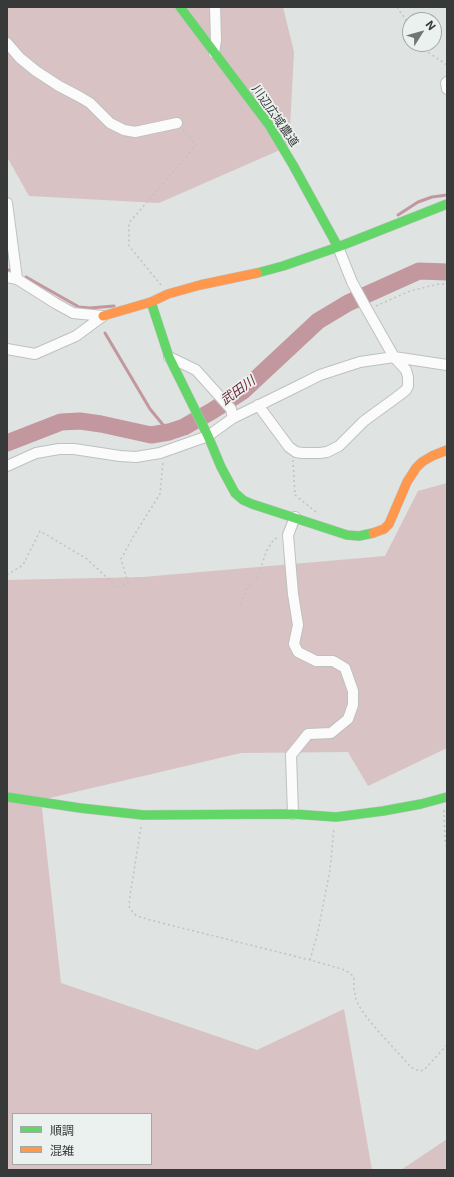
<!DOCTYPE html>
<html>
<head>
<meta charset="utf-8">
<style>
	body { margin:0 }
	#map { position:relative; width:454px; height:1177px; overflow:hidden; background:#dfe3e1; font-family:Inter,"Noto Sans JP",sans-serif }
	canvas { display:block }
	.frame { position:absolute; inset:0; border:8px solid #383a39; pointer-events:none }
	.legend { position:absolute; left:12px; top:1113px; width:140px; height:52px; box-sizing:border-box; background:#ebf1ee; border:1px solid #a3a8a6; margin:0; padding:5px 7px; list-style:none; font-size:12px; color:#383a39 }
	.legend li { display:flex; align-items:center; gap:8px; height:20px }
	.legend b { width:20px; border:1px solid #a3a8a6 }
	.north { position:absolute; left:402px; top:12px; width:40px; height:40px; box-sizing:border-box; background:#ebf1ee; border:1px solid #a3a8a6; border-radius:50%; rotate:53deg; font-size:11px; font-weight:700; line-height:16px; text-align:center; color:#383a39 }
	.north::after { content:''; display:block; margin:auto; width:14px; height:18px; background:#727574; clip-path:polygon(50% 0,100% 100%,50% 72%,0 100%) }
</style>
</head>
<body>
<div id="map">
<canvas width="454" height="1177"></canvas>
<div class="frame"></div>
<ul class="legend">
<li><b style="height:5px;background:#63d668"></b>順調</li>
<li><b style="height:5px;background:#ff974d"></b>混雑</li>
</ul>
<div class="north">N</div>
</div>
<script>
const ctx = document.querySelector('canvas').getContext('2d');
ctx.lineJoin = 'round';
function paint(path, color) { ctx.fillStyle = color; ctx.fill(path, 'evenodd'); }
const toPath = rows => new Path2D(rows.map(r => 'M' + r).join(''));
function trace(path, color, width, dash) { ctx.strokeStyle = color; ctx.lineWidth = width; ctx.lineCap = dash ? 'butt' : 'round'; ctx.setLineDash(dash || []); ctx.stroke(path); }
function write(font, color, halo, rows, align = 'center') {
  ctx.font = font + ' Inter,"Noto Sans JP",sans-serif'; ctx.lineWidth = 3.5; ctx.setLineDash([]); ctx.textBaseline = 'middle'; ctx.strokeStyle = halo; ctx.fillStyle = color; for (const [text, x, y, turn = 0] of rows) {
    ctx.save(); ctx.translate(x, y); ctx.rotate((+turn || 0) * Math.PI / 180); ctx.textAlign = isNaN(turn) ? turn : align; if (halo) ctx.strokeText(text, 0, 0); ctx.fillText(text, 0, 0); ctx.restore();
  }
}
paint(toPath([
	[7,7,283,7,294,52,289,146,159,203,29,196,7,157],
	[447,483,447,748,368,786,348,752,241,753,41,800,61,983,257,1050,344,1009,372,1170,7,1170,7,580,143,577,385,556,418,491],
	[13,1114,151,1114,151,1164,13,1164],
	[447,1138,447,1170,401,1170,447,1139]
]), '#d8c2c4');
trace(toPath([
	[398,215,418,202,432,197,447,195],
	[7,270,10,270],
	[26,277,79,307,90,308,114,306],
	[105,333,150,409,169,432]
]), '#c2979e', 3);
trace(toPath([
	[7,443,61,422,80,421,101,424,151,435,169,432,184,427,212,411,243,391,318,321,348,303,419,271,447,272]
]), '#c2979e', 17);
const street = toPath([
	[7,43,20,58,36,71,59,86,80,97,90,103,110,123,124,130,135,132,177,123],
	[214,53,216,40,215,7],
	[447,82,446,83,447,89],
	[7,203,17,279],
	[7,277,17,279,55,303,73,313,103,316],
	[7,349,35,354,76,336,103,316],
	[169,357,196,370,231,409,233,418],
	[258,405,289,447,296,452,302,453,320,453,327,452,339,446,364,421,397,397,406,390,408,386,408,377,406,370,394,357,365,306,352,282,338,247],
	[7,466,36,453,59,449,74,449,120,456,136,457,160,453,208,436,233,418,294,388,320,375,360,362,394,357,447,365],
	[293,814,291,755,308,734,331,733,348,719,353,705,353,691,345,668,333,661,316,661,298,652,294,644,298,625,293,594,288,535,295,517]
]);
const fast = toPath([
	[180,7,269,125,293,165,338,247],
	[257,273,283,266,338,247,447,204],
	[151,302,169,357,208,436,221,467,235,493,243,500,252,504,347,535,359,536,373,533],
	[7,797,80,808,143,815,293,814,336,817,383,811,421,804,447,797]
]);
const slow = toPath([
	[103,316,151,302,168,294,200,285,257,273],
	[373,533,384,529,389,524,407,482,416,468,422,462,432,456,447,450]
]);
trace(street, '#bec1c0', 12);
trace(fast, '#bec1c0', 10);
trace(slow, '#bec1c0', 10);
trace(toPath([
	[397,7,410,26],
	[423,44,429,53,447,65],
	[161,285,129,246,129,223,196,145,183,130],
	[376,306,410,291,439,284,447,284],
	[293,460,295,495,316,512],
	[7,575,23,565,40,531,87,559,118,588,128,583,121,559,133,537,160,494,163,462],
	[241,604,247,588,257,578,267,550,274,539,278,538],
	[444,810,445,840,447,849],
	[141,827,130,896,129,906,133,913,137,916,150,920,310,960,345,970,352,975,354,978,354,989,356,999,359,1006,365,1015,378,1031,411,1067,417,1070,420,1071,424,1070,447,1045],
	[310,960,318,931,330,870,334,828]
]), '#c2c2c2', 1.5, [2, 3]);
trace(street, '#fafbfa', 10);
trace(fast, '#63d668', 9);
trace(slow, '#ff974d', 9);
write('12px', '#383a39', '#ebf1ee', [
	["川辺広域農道",275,116,55]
]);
write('italic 13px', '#6a1e31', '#ebf1ee', [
	["武田川",238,391,-36]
]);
</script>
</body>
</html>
